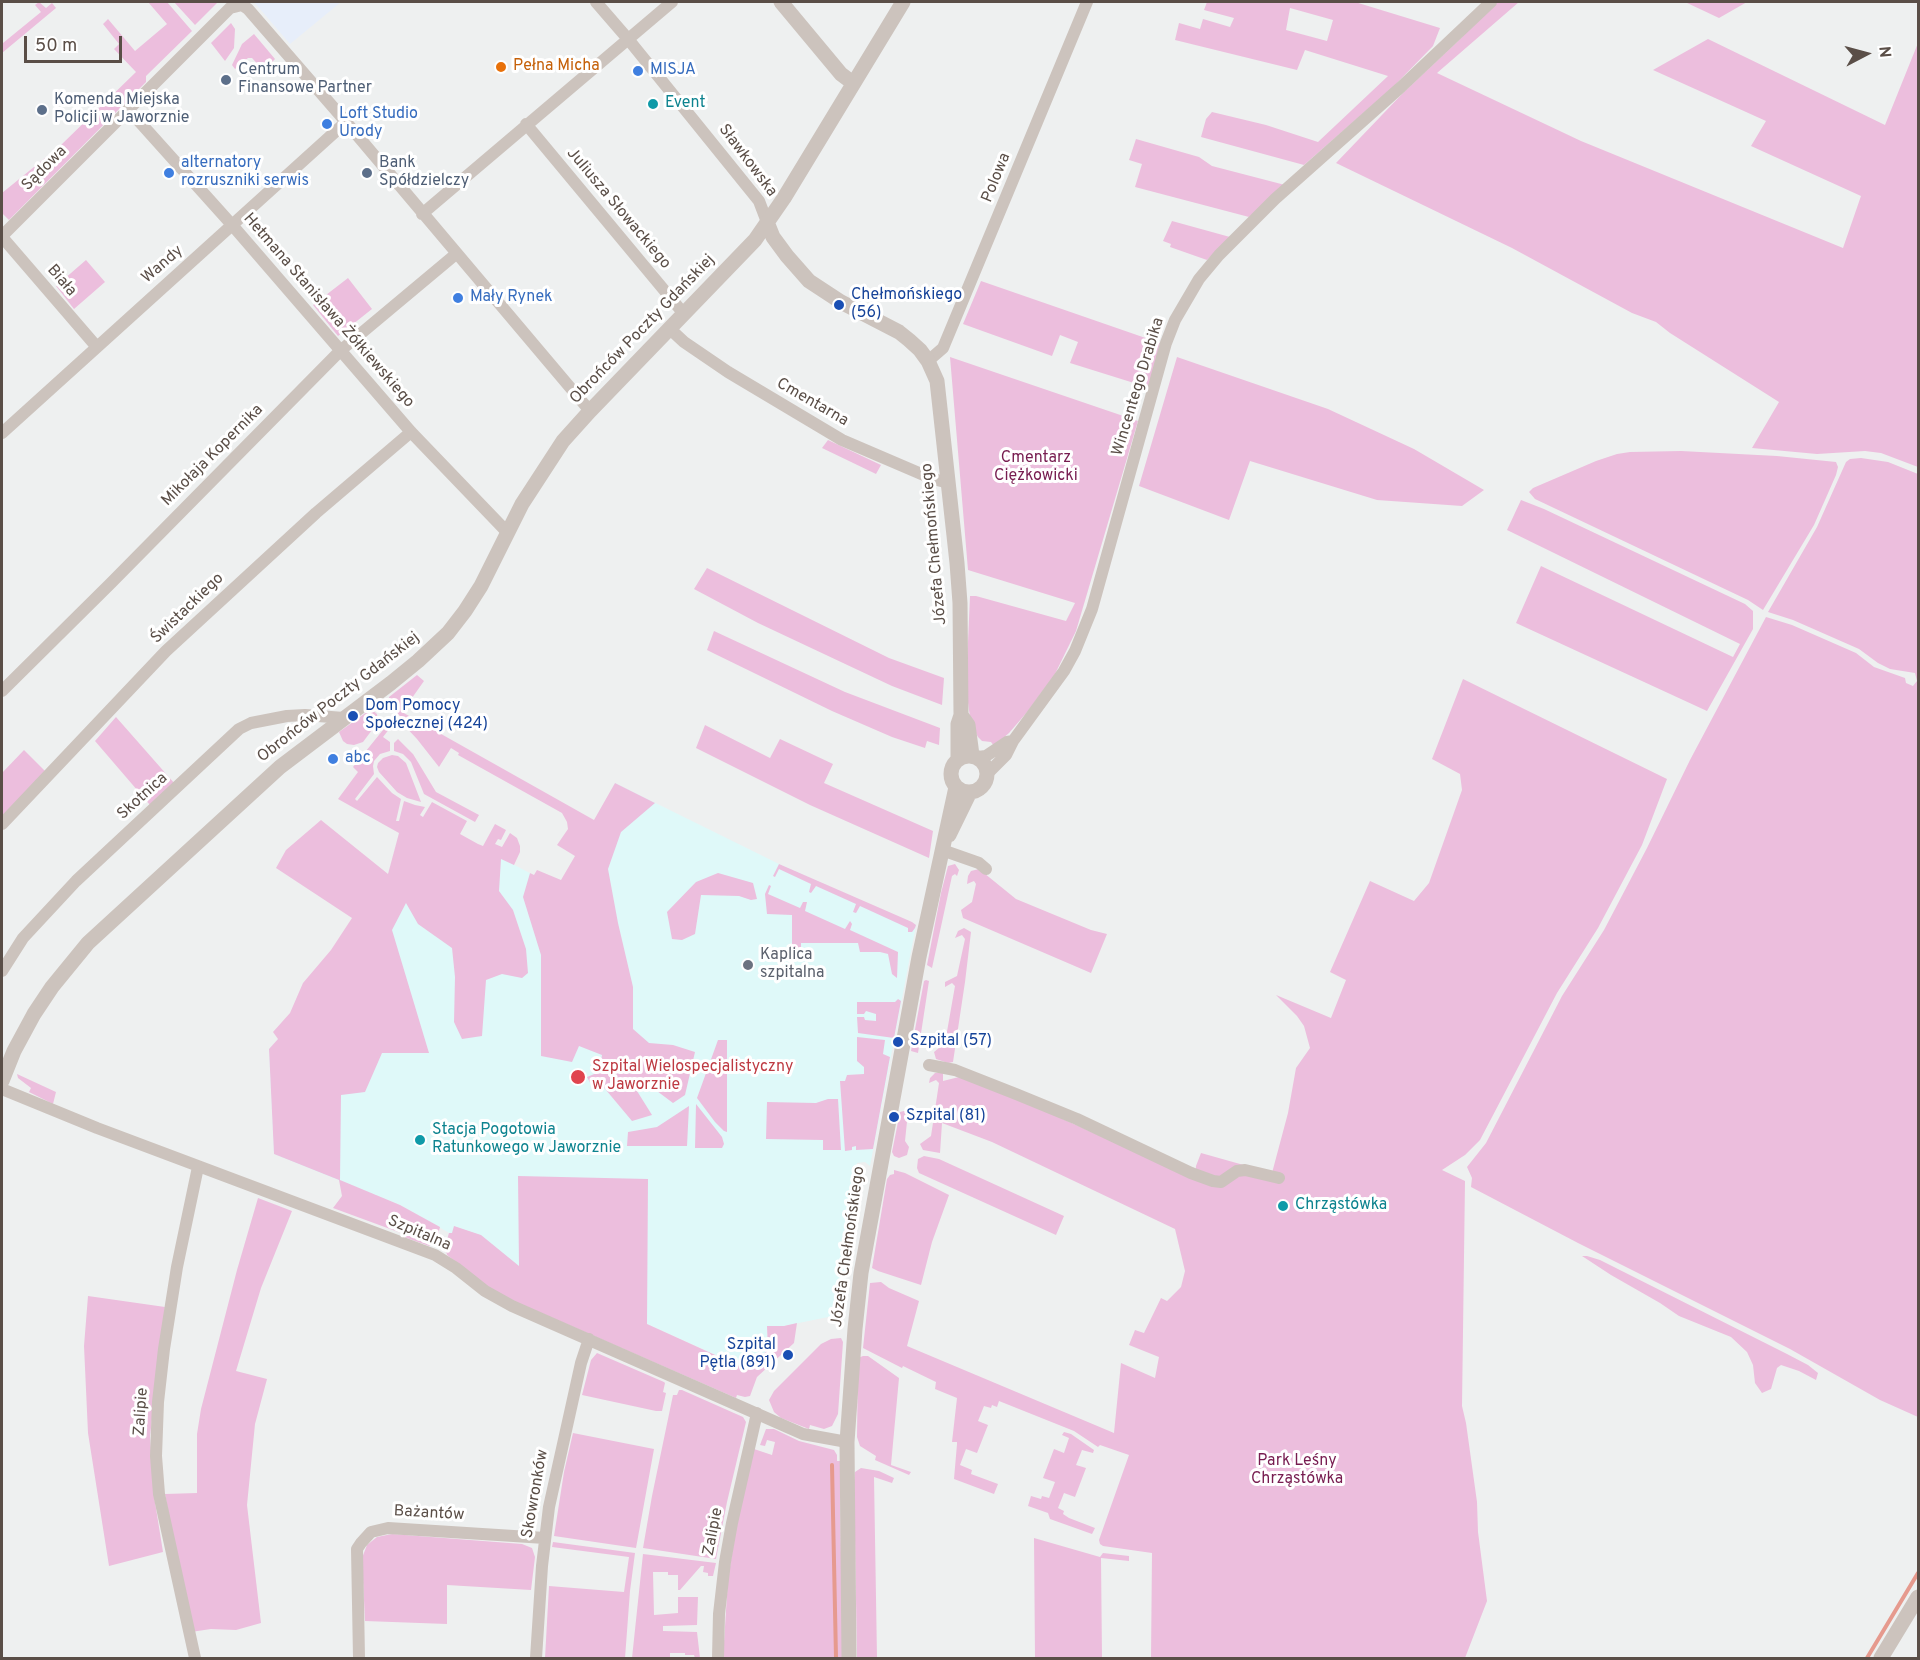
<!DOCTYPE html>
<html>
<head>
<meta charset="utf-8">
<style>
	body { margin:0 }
	#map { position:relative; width:1920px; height:1660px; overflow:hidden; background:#eef0f0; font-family:Overpass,sans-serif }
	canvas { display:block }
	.frame { position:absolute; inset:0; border:3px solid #5a4e47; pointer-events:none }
	.north { position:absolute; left:1836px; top:24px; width:60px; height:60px; -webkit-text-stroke:4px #fff; paint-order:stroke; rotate:84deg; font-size:16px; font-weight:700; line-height:24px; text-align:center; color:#5a4e47 }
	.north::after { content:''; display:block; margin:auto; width:21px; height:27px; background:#5a4e47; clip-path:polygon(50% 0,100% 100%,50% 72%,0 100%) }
	.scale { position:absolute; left:24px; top:36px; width:98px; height:27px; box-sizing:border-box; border:3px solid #5a4e47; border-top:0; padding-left:8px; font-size:18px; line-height:21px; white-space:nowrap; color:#5a4e47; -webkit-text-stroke:4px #fff; paint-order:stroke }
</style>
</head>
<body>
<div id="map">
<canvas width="1920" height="1660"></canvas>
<div class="frame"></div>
<div class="north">N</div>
<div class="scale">50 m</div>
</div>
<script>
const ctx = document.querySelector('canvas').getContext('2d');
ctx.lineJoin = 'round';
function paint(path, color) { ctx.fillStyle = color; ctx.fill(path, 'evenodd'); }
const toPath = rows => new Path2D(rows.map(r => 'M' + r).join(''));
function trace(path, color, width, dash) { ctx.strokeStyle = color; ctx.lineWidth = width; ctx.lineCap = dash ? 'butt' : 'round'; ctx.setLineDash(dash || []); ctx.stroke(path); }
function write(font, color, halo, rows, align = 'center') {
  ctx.font = font + ' Overpass,sans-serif'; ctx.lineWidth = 6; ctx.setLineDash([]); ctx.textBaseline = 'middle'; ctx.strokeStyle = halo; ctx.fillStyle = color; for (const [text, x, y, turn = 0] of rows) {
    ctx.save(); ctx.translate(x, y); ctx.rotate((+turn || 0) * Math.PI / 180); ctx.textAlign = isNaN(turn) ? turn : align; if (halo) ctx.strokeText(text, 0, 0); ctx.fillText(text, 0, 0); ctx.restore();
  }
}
paint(toPath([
	[254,2,341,2,290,44]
]), '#e7eefa');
paint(toPath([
	[615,783,779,864,916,925,870,1166,865,1162,857,1163,843,1308,838,1309,837,1315,833,1316,784,1326,767,1326,768,1350,747,1369,467,1243,400,1205,274,1154,269,1049,371,939,406,808,562,890]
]), '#dff9f9');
paint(toPath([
	[39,2,46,8,52,3,56,8,2,53,2,42,3,43,41,12,35,5],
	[148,2,167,2,192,31,146,76,146,82,9,220,2,213,2,193,61,145,136,72,114,49,119,44,103,24,108,19,135,51,167,24],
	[174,2,218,2,195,25],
	[1207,2,1355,2,1440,28,1433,46,1392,88,1304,165,1201,137,1206,119,1212,112,1266,125,1318,142,1388,76,1305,50,1297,70,1175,40,1179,23,1200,29,1203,19,1230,27,1234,18,1204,10],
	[1290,8,1333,20,1327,41,1286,30],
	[1497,2,1519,2,1437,73,1581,141,1843,248,1861,196,1751,146,1766,121,1653,70,1708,39,1885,125,1918,43,1918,467,1881,453,1865,451,1817,454,1752,448,1779,402,1670,333,1656,322,1632,313,1512,248,1336,163,1403,93,1458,41],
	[1685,2,1747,2,1719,18],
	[231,23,235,29,234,48,225,61,211,43],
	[254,34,275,59,264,71,252,58,248,58,235,69,232,65,242,44],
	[1136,139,1199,157,1212,166,1285,185,1249,217,1135,187,1142,164,1129,160],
	[1172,221,1230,237,1207,260,1170,247,1171,244,1163,241],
	[86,260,105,282,74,309,56,286],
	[348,278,372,309,338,336,313,305],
	[981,281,1160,343,1150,388,1070,363,1078,342,1060,335,1052,356,963,324],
	[950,357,1138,421,1076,631,1055,674,1028,711,1009,733,994,746,991,742,982,741,978,737,971,724,969,710,966,688,970,596,976,596,1066,621,1075,603,968,570],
	[1177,357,1328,409,1414,449,1484,490,1462,506,1377,500,1250,461,1229,520,1139,486],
	[828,440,881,465,876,474,822,448],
	[1681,451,1777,456,1836,462,1838,467,1836,475,1814,525,1763,610,1748,600,1535,499,1529,492,1533,488,1596,461,1617,454,1630,452],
	[1861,458,1888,462,1918,474,1918,1417,1880,1400,1790,1349,1578,1243,1471,1187,1472,1178,1467,1167,1486,1143,1562,996,1604,930,1647,848,1690,760,1766,617,1792,625,1856,653,1874,667,1905,678,1906,683,1913,686,1917,681,1915,673,1890,669,1878,663,1859,649,1793,620,1768,612,1817,527,1846,462,1850,459],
	[1521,500,1544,509,1745,604,1753,611,1753,629,1707,711,1516,623,1541,566,1733,657,1740,644,1507,530],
	[707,568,889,658,944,678,942,705,892,686,758,623,694,589],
	[714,631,845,692,940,728,939,745,927,741,925,748,892,737,832,711,715,654,707,650],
	[417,675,424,681,402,712,594,820,615,783,655,803,621,832,608,869,618,923,633,987,633,1029,649,1043,673,1045,695,1052,685,1095,673,1103,649,1085,632,1083,652,1115,632,1121,601,1084,592,1086,587,1077,599,1072,602,1055,579,1046,572,1062,541,1056,541,955,523,897,530,873,534,875,537,870,561,880,575,856,557,845,568,829,567,822,562,813,458,755,459,753,451,748,439,767,417,739,402,723,404,720,391,707,389,702,389,697],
	[1463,679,1667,779,1642,845,1598,928,1557,993,1480,1140,1465,1155,1442,1170,1465,1181,1462,1406,1466,1423,1477,1502,1478,1532,1487,1601,1465,1658,1151,1658,1152,1553,1103,1546,1100,1544,1099,1540,1129,1455,1100,1445,1098,1447,1074,1431,999,1401,997,1407,992,1405,991,1408,984,1406,978,1421,988,1425,977,1453,966,1449,960,1465,972,1470,971,1474,998,1484,994,1494,954,1479,957,1444,957,1442,952,1442,957,1398,935,1389,936,1382,903,1366,902,1368,863,1348,870,1283,881,1282,889,1288,919,1301,907,1346,1114,1433,1121,1363,1155,1378,1159,1357,1129,1345,1135,1330,1144,1333,1161,1298,1167,1301,1181,1287,1185,1271,1175,1229,992,1142,942,1123,940,1153,923,1150,920,1144,931,1136,939,1083,936,1080,929,1083,930,1078,935,1073,943,1072,943,1081,959,1077,1010,1095,1195,1179,1196,1166,1201,1153,1272,1173,1288,1113,1296,1068,1310,1048,1304,1026,1297,1016,1276,995,1331,1018,1346,980,1330,972,1370,881,1414,901,1429,883,1462,790,1460,774,1432,759],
	[371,709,377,714,378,722,363,742,354,745,347,744,343,741,339,732],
	[116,717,175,784,150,805,95,741],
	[387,725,390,728,383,737,390,742,390,751,380,754,374,761,373,766,374,774,355,799,357,801,377,777,392,793,401,799,396,821,399,821,404,801,415,805,425,807,420,815,423,817,432,802,467,821,460,834,478,844,483,846,495,824,506,830,501,840,498,839,495,844,502,847,510,833,517,838,520,846,520,852,514,865,501,859,499,891,513,910,526,949,528,973,522,978,502,974,486,980,482,1036,462,1039,454,1022,455,977,452,948,418,924,406,903,392,930,429,1053,382,1053,365,1092,341,1095,340,1180,400,1205,440,1227,436,1242,429,1246,401,1236,401,1233,333,1208,342,1196,339,1180,274,1154,269,1049,278,1039,273,1032,290,1013,303,983,331,950,352,918,276,868,286,850,321,820,388,874,399,833,338,799,358,772,353,767],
	[705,725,770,758,780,739,833,764,824,783,933,831,929,858,810,805,696,748],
	[398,739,413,754,436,792,479,815,475,822,424,794,411,762,403,754,394,751,394,743],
	[24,750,45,771,2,817,2,773],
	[392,755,398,756,406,763,421,802,407,798,397,792,379,772,377,767,378,763,383,758],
	[779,864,912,922,916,925,915,928,912,932,908,932,908,928,860,906,856,913,853,912,856,904,816,886,811,893,809,892,811,884,779,869,775,877,773,876],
	[955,864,959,870,957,876,955,874,952,876,932,968,927,965,941,893,948,866],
	[979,869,1016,899,1091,930,1107,934,1091,973,963,918,961,910,972,902,976,884,974,881,967,884,968,876,971,871],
	[718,873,753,883,757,899,751,900,739,896,701,895,695,934,682,940,672,939,667,912,696,882],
	[769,885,771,886,768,894,800,908,803,902,807,902,805,911,845,929,850,921,852,924,850,930,898,952,897,978,892,974,888,954,880,952,860,952,858,943,801,943,801,950,795,953,792,958,792,915,767,914,765,894],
	[964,928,971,932,965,982,953,1062,948,1063,936,1059,934,1052,945,1043,955,986,952,983,945,987,945,982,957,976,965,939,962,935,955,938,958,931],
	[926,980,929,981,918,1053,911,1051,924,981],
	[898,999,901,1001,894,1038,858,1033,857,1017,864,1017,865,1020,876,1021,876,1014,866,1011,864,1014,857,1014,857,1002,895,1002],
	[857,1037,885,1040,883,1054,890,1057,873,1149,856,1150,856,1146,852,1147,852,1150,845,1151,840,1081,845,1081,847,1075,864,1074,864,1067,857,1061],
	[718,1040,727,1040,727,1132,724,1131,715,1122,697,1098],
	[17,1074,56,1092,53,1104,29,1092,31,1088,18,1078],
	[828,1099,838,1099,841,1150,823,1150,823,1140,766,1139,767,1102,816,1103],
	[696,1104,722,1137,724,1144,722,1148,695,1148],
	[689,1106,687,1146,627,1146,628,1132,657,1127],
	[904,1111,908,1112,905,1141,909,1147,907,1155,899,1158,894,1156,892,1152,900,1112],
	[924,1156,939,1159,1064,1216,1056,1235,919,1173,917,1168,918,1159],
	[894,1170,905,1173,949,1195,932,1242,921,1285,878,1271,872,1268,887,1179,890,1175,894,1174],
	[518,1176,648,1179,647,1324,746,1369,768,1350,767,1326,784,1326,797,1323,794,1343,757,1377,750,1396,745,1397,737,1395,736,1398,516,1302,490,1288,447,1255,445,1246,449,1233,452,1233,454,1226,481,1235,519,1266],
	[258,1198,292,1211,261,1288,236,1371,267,1379,255,1424,247,1505,261,1623,236,1630,211,1629,191,1632,165,1494,197,1493,197,1434,201,1409,237,1270],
	[1582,1256,1587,1256,1600,1260,1787,1354,1808,1365,1818,1373,1816,1380,1799,1371,1781,1365,1777,1368,1771,1389,1762,1393,1755,1383,1753,1365,1747,1352,1731,1337,1679,1316,1660,1303,1611,1275],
	[88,1296,165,1307,150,1436,154,1496,163,1552,109,1566,88,1433,84,1346],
	[841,1338,843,1342,838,1414,832,1426,824,1429,810,1425,809,1429,781,1418,774,1412,769,1400,774,1391,821,1344,831,1339],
	[597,1353,664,1382,665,1383,663,1392,666,1393,662,1411,656,1411,582,1395,591,1360],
	[863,1356,868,1356,899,1378,891,1465,911,1472,909,1475,875,1460,876,1456,860,1446,857,1437,858,1358],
	[679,1390,682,1390,743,1417,746,1422,727,1502,716,1559,643,1548,652,1496,673,1395,677,1395],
	[766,1429,774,1429,799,1441,834,1450,837,1455,837,1461,840,1461,840,1501,843,1658,723,1658,728,1579,737,1522,754,1449,772,1455,775,1442,767,1440,765,1446,760,1445],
	[1064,1432,1071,1434,1094,1450,1093,1453,1082,1450,1076,1465,1086,1468,1075,1497,1064,1493,1058,1508,1064,1511,1063,1514,1069,1518,1095,1528,1092,1534,1050,1519,1048,1513,1028,1506,1031,1496,1041,1499,1042,1496,1049,1498,1055,1482,1043,1478,1054,1449,1064,1453,1069,1438,1062,1435],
	[573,1433,654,1449,636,1548,554,1536,564,1472],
	[861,1468,879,1471,894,1478,892,1483,874,1477,877,1658,857,1658,854,1481,855,1472],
	[392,1534,522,1544,532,1548,535,1557,531,1590,447,1585,447,1624,365,1621,362,1558,367,1545,377,1537],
	[1034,1538,1100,1557,1103,1553,1129,1556,1129,1561,1101,1558,1102,1658,1035,1658],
	[553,1542,635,1553,630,1591,625,1658,545,1658,549,1586,624,1592,629,1557,552,1547],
	[643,1554,716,1563,713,1576,708,1576,708,1573,703,1572,704,1566,701,1566,680,1590,678,1590,678,1575,668,1575,668,1572,653,1572,654,1615,678,1613,678,1597,698,1597,697,1625,663,1626,663,1631,697,1632,700,1658,695,1658,694,1655,685,1655,685,1653,670,1653,670,1658,632,1658]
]), '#ecbedd');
trace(toPath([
	[832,1465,836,1658],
	[1867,1658,1918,1573]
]), '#e69a8e', 4);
trace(toPath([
	[596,2,628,39,759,201,767,222],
	[128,109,233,226,411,432,507,532],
	[526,124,684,314],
	[422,214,672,2],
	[2,236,230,8,242,5,248,9,346,122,590,411],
	[2,237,96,346],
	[670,329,684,342,728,372,842,440,933,479,949,483],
	[928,361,943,348,1087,2],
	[2,433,346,122],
	[2,691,111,583,340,351,456,254],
	[978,757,986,756,1007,742,1013,741],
	[987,774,1006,755,1013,741,1064,671,1075,651,1092,609,1166,343,1175,320,1199,279,1219,255,1275,199,1401,87,1491,2],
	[2,824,166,651,316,513,411,432],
	[942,850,979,863,986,869],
	[2,971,23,938,76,881,239,729,251,723,287,716,305,715,344,718],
	[929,1065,955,1070,1016,1094,1077,1119,1191,1173,1213,1181,1221,1182,1237,1171,1245,1170,1279,1178],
	[2,1089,97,1128,435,1255,456,1268,485,1291,512,1306,803,1434,847,1442],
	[195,1658,159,1494,156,1456,158,1402,164,1349,177,1267,198,1167],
	[359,1658,357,1549,361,1543,371,1532,388,1528,545,1538],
	[536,1658,542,1566,549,1507,581,1363,589,1339],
	[718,1658,719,1614,725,1562,732,1523,757,1413]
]), '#ccc3bd', 12);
trace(toPath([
	[781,2,841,74,853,83],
	[767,222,773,237,787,256,809,281,841,302,899,332,909,340,920,350,928,361,937,381,957,563,960,603,961,715,958,724,958,758],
	[961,715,968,725,972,755],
	'951 774a18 18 0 1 1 36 0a18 18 0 1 1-36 0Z',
	[949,835,970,792],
	[2,1081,14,1051,34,1014,52,987,88,943,280,767,391,683,418,661,448,633,465,611,481,586,522,504,563,441,590,411,755,240,784,198,903,2],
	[849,1658,847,1442,855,1329,861,1273,919,957,956,787],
	[1881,1658,1918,1597]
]), '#ccc3bd', 15);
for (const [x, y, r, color] of [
	[501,67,6,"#e8710a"],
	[638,71,6,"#3f7fe0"],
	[226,80,6,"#5c6f8a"],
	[653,104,6,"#0f9aa8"],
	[42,110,6,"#5c6f8a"],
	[327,124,6,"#3f7fe0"],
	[169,173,6,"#3f7fe0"],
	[367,173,6,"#5c6f8a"],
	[458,298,6,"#3f7fe0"],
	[839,305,6,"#1a4fb4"],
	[353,716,6,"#1a4fb4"],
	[333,759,6,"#3f7fe0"],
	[748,965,6,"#6b7280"],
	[898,1042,6,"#1a4fb4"],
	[578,1077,8,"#e0444e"],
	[894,1117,6,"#1a4fb4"],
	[420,1140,6,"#0f9aa8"],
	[1283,1206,6,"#0f9aa8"],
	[788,1355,6,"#1a4fb4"]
]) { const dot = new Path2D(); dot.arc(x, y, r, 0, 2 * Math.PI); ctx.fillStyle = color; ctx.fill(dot); trace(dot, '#fff', 2); }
write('16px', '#c56008', '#fff', [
	["Pełna Micha",513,67]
], 'left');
write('16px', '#4e5e75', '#fff', [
	["Centrum",238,71],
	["Finansowe Partner",238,89],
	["Komenda Miejska",54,101],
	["Policji w Jaworznie",54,119],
	["Bank",379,164],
	["Spółdzielczy",379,182]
], 'left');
write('16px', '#366cbe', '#fff', [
	["MISJA",650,71],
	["Loft Studio",339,115],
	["Urody",339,133],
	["alternatory",181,164],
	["rozruszniki serwis",181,182],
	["Mały Rynek",470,298],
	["abc",345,759]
], 'left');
write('16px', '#0d838f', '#fff', [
	["Event",665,104],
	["Stacja Pogotowia",432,1131],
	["Ratunkowego w Jaworznie",432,1149],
	["Chrząstówka",1295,1206]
], 'left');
write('16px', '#5a4e47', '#fff', [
	["Sławkowska",747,161,53],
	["Sądowa",45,169,-45],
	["Polowa",997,178,-68],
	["Juliusza Słowackiego",618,209,50],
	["Wandy",163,265,-41],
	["Biała",61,281,49],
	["Hetmana Stanisława Żółkiewskiego",328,311,49],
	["Obrońców Poczty Gdańskiej",643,330,-46],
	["Wincentego Drabika",1139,387,-73],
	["Cmentarna",812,403,30],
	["Mikołaja Kopernika",213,456,-45],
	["Józefa Chełmońskiego",935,544,-95],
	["Świstackiego",188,609,-44],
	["Obrońców Poczty Gdańskiej",339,698,-38],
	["Skotnica",143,797,-42],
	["Szpitalna",419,1234,23],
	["Józefa Chełmońskiego",849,1247,-82],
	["Zalipie",142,1412,-86],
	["Skowronków",536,1494,-80],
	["Bażantów",429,1514,3],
	["Zalipie",714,1532,-79]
]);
write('16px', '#164399', '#fff', [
	["Chełmońskiego",851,296],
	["(56)",851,314],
	["Dom Pomocy",365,707],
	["Społecznej (424)",365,725],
	["Szpital (57)",910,1042],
	["Szpital (81)",906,1117],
	["Szpital",776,1346,"right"],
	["Pętla (891)",776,1364,"right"]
], 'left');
write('16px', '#771c50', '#fff', [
	["Cmentarz",1036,459],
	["Ciężkowicki",1036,477],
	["Park Leśny",1297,1462],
	["Chrząstówka",1297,1480]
]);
write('16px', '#5b616d', '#fff', [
	["Kaplica",760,956],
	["szpitalna",760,974]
], 'left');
write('16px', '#be3a42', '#fff', [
	["Szpital Wielospecjalistyczny",592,1068],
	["w Jaworznie",592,1086]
], 'left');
</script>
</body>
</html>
